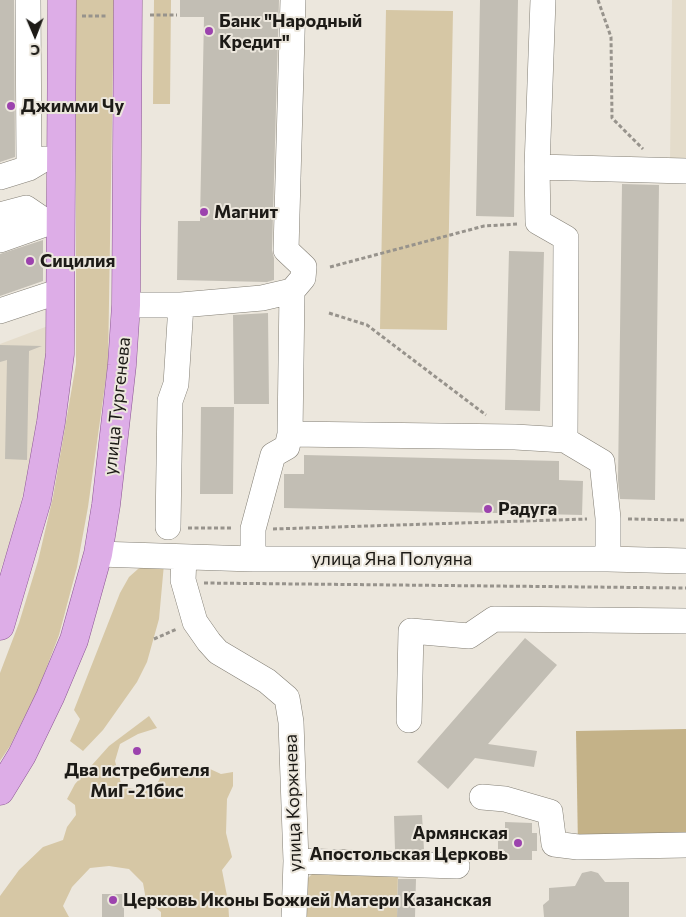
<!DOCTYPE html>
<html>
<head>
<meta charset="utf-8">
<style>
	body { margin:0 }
	#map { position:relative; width:686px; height:917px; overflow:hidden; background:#ece7dd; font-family:Commissioner,sans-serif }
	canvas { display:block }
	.north { position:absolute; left:10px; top:10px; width:50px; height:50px; -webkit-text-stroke:4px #ece7dd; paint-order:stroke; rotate:179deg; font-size:14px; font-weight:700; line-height:20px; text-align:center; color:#1d1b17 }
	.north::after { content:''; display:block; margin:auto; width:18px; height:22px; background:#1d1b17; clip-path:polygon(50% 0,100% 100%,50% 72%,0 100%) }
</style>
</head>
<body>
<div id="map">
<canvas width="686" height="917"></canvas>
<div class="north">С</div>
</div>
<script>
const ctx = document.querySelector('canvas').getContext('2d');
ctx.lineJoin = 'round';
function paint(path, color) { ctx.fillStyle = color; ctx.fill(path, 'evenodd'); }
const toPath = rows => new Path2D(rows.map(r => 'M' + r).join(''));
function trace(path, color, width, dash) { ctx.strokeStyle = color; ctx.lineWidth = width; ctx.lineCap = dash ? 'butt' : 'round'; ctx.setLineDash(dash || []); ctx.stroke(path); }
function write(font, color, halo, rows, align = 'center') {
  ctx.font = font + ' Commissioner,sans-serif'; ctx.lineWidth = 4; ctx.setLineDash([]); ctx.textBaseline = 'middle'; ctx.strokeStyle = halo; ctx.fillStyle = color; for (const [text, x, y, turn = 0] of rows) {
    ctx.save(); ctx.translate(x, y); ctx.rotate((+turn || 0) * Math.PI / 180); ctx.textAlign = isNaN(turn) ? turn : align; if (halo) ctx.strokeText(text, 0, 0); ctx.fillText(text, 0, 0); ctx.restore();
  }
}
paint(toPath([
	[672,0,686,0,686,162,670,162],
	[48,326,47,350,32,457,12,539,0,571,0,344]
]), '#e4dccb');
paint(toPath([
	[76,0,114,0,114,2,108,363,88,507,77,567,59,635,38,690,10,746,0,761,0,673,19,623,38,561,53,497,76,364],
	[154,0,171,0,170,104,153,104],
	[386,10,453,11,447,330,380,329],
	[164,564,159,619,147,662,137,682,103,730,83,751,70,741,80,719,74,710,120,593,129,577,138,569,147,565],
	[149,716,157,728,138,734,120,744,115,761,122,787,140,790,156,786,162,774,180,771,210,769,221,774,233,772,233,786,227,799,226,833,232,857,222,870,228,901,229,917,161,917,161,912,146,900,143,883,129,869,109,866,90,868,72,887,63,906,69,917,0,917,0,896,19,870,43,847,63,840,67,827,76,815,75,805,67,799,75,784,109,746],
	[398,872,397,917,306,917,307,879,313,873]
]), '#d6c7a5');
paint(toPath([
	[686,729,686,845,578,847,576,731]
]), '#c4b288');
paint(toPath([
	[0,0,14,0,15,157,0,162],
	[180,0,279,0,272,250,274,258,274,280,267,282,177,280,178,221,200,221,204,17,180,17],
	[480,0,518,0,514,217,476,216],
	[622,184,659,185,655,500,620,499,618,480],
	[43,240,43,281,0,296,0,254],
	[509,251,544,252,540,411,505,410],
	[268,313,269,404,234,404,233,315],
	[0,345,42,346,29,351,27,460,5,459,7,360,0,362],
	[201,407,234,407,233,494,200,494],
	[304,455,559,461,559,480,583,481,582,515,284,508,284,474,304,474],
	[525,638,557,665,488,744,537,751,534,767,475,758,448,789,417,762],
	[422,815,424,850,395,850,394,816],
	[505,822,532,823,532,833,537,833,537,851,532,851,532,860,505,860,505,851,498,851,498,834,505,834],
	[591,871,598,873,605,882,629,882,629,917,544,917,543,905,549,900,549,888,575,886,582,873],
	[398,879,416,879,415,917,397,917],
	[102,894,124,894,124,917,102,917]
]), '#c2beb4');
const minor = toPath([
	[28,0,29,168],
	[543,0,537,167,538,222,566,238,565,440,602,462,608,518,608,559],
	[537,167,686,171],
	[0,177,29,168,44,159],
	[0,215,26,208,48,223],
	[0,240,48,223,61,220],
	[126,305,181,305,262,298,292,291],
	[0,311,48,295,61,295],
	[290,434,515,437,565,440],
	[168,527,170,401,176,384,181,305],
	[98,554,253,559,608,559,686,561],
	[184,557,183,580,195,622,209,642,218,652,267,681,287,698,291,722,296,861,294,917],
	[253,559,253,529,273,455,287,447,290,434,292,291,303,278,304,267,286,250,293,0],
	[409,720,411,631,469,636,494,619,686,621],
	[482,797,505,799,550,812,554,844,578,847,686,845],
	[296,861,457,866]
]);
const major = toPath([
	[0,626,37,500,51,422,60,354,62,0],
	[0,791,22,755,50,697,74,640,98,554,106,505,122,365,126,305,128,0]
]);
trace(minor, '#837f75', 26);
trace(major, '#8c5794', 29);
trace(toPath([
	[598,0,611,37,612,118,643,149],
	[150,15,177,15],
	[82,16,106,16],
	[330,267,484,226,517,224],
	[329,313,367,325,486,415],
	[628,519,686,520],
	[188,528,232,528],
	[273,529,587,519],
	[204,583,686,588],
	[154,639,177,629]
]), '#97938c', 3, [4, 2.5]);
trace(minor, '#fff', 25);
trace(major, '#ddade7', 28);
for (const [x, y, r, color] of [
	[209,31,5,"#9c43ae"],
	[11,106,5,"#9c43ae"],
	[204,212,5,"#9c43ae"],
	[30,261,5,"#9c43ae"],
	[488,509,5,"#9c43ae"],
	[137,751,5,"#9c43ae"],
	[518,843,5,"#9c43ae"],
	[113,900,5,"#9c43ae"]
]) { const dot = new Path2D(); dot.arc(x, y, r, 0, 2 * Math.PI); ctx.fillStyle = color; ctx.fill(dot); trace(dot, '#ece7dd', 2); }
write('bold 18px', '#1d1b17', '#ece7dd', [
	["Банк \"Народный",219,21],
	["Кредит\"",219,42],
	["Джимми Чу",21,106],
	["Магнит",214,212],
	["Сицилия",40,261],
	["Радуга",498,509],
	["Два истребителя",137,770,"center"],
	["МиГ-21бис",137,791,"center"],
	["Армянская",508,833,"right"],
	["Апостольская Церковь",508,854,"right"],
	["Церковь Иконы Божией Матери Казанская",123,900]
], 'left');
write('18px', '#1d1b17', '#ece7dd', [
	["улица Тургенева",117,406,-84],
	["улица Яна Полуяна",392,559],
	["улица Коржнева",293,803,-92]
]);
</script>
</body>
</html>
